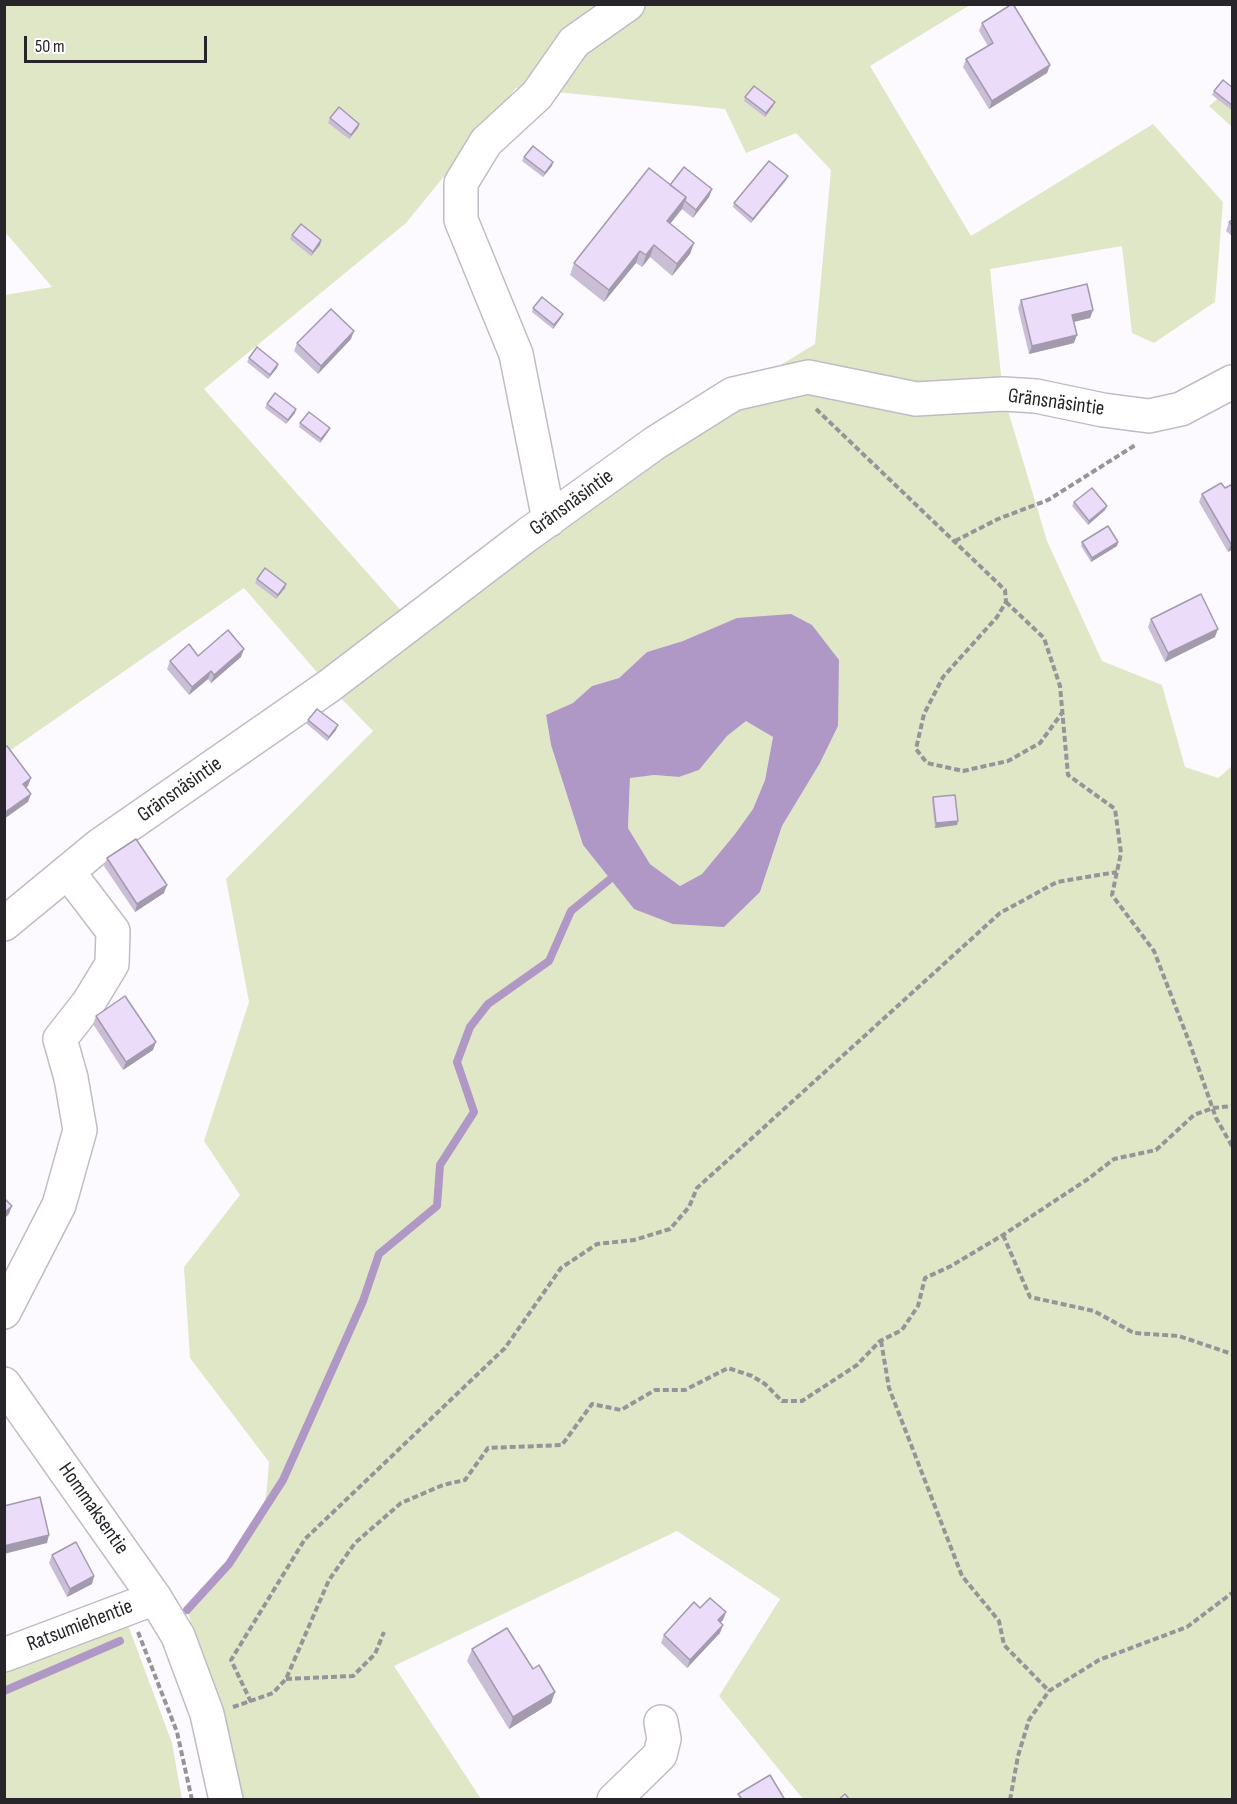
<!DOCTYPE html>
<html>
<head>
<meta charset="utf-8">
<style>
	body { margin:0 }
	#map { position:relative; width:1237px; height:1804px; overflow:hidden; background:#fdfaff; font-family:"Sofia Sans Condensed",sans-serif }
	canvas { display:block }
	.frame { position:absolute; inset:0; border:6px solid #272529; pointer-events:none }
	.scale { position:absolute; left:24px; top:36px; width:183px; height:27px; box-sizing:border-box; border:3px solid #272529; border-top:0; padding-left:8px; font-size:18px; line-height:21px; white-space:nowrap; color:#272529; -webkit-text-stroke:4px #fff; paint-order:stroke }
</style>
</head>
<body>
<div id="map">
<canvas width="1237" height="1804"></canvas>
<div class="frame"></div>
<div class="scale">50 m</div>
</div>
<script>
const ctx = document.querySelector('canvas').getContext('2d');
ctx.lineJoin = 'round';
function paint(path, color) { ctx.fillStyle = color; ctx.fill(path, 'evenodd'); }
const toPath = rows => new Path2D(rows.map(r => 'M' + r).join(''));
function trace(path, color, width, dash) { ctx.strokeStyle = color; ctx.lineWidth = width; ctx.lineCap = dash ? 'butt' : 'round'; ctx.setLineDash(dash || []); ctx.stroke(path); }
function write(font, color, halo, rows, align = 'center') {
  ctx.font = font + ' "Sofia Sans Condensed",sans-serif'; ctx.lineWidth = 4.5; ctx.setLineDash([]); ctx.textBaseline = 'middle'; ctx.strokeStyle = halo; ctx.fillStyle = color; for (const [text, x, y, turn = 0] of rows) {
    ctx.save(); ctx.translate(x, y); ctx.rotate((+turn || 0) * Math.PI / 180); ctx.textAlign = isNaN(turn) ? turn : align; if (halo) ctx.strokeText(text, 0, 0); ctx.fillText(text, 0, 0); ctx.restore();
  }
}
paint(toPath([
	[4,5,970,5,870,66,971,236,1153,124,1223,202,1215,302,1154,343,1132,333,1122,246,990,269,1003,394,1047,541,1102,661,1162,685,1185,767,1218,778,1232,766,1232,1799,803,1799,719,1696,780,1599,677,1531,394,1666,481,1799,239,1799,227,1740,187,1610,229,1564,265,1508,269,1462,190,1358,184,1267,240,1195,204,1141,249,1002,226,879,373,731,329,686,244,588,5,754,5,295,52,287,5,232],
	[516,88,725,109,746,153,796,133,831,170,815,344,733,394,412,623,204,389,406,223],
	[683,641,838,660,838,726,820,763,782,826,760,892,634,909,583,845,551,745,546,716,574,703,592,686,619,678,647,652],
	[1232,86,1232,127,1209,106],
	[746,720,773,737,765,780,753,809,735,834,702,874,680,886,650,864,628,828,630,777,654,775,679,777,699,770,727,736],
	[125,1617,172,1743,182,1799,5,1800,5,1667]
]), '#e0e7c6');
paint(toPath([
	[791,614,812,625,839,660,838,726,820,763,782,826,760,892,724,927,673,924,634,909,583,845,551,745,546,715,573,703,592,686,619,678,647,652,683,641,737,618],
	[746,721,773,737,765,780,753,809,735,834,702,874,680,886,650,864,628,828,630,778,654,775,679,777,699,770,727,736]
]), '#af98c5');
trace(toPath([
	[187,1610,229,1564,283,1480,363,1301,379,1254,437,1206,440,1165,474,1112,457,1062,470,1027,488,1004,549,961,571,911,609,880],
	[4,1691,120,1641]
]), '#af98c5', 8);
const minor = toPath([
	[549,520,516,354,461,220,461,183,486,142,537,95,574,42,628,4],
	[4,924,100,845,329,686,527,535,655,443,733,394,808,377,916,399,1003,394,1036,396,1103,410,1149,416,1181,409,1232,382],
	[4,1312,59,1205,80,1130,71,1078,60,1039,89,1002,112,964,113,931,68,872],
	[4,1384,155,1598,178,1636,207,1714,226,1800],
	[4,1655,155,1598],
	[614,1800,660,1755,664,1739,661,1722]
]);
trace(minor, '#c0bbc6', 36);
trace(toPath([
	[816,409,1005,590,1006,602,997,617,943,677,924,714,916,749,927,763,963,771,1008,761,1040,743,1062,713],
	[955,541,998,519,1048,500,1137,444],
	[1006,602,1044,638,1060,686,1068,775,1115,809,1121,853,1112,895,1154,951,1190,1044,1216,1118,1232,1146],
	[1003,1235,1030,1297,1094,1311,1134,1333,1179,1336,1232,1354],
	[881,1341,889,1388,962,1576,999,1621,1004,1645,1049,1691],
	[138,1632,177,1732,192,1800],
	[286,1679,353,1676,375,1654,384,1632],
	[251,1702,231,1660,305,1539,505,1348,561,1268,597,1244,634,1240,670,1229,689,1207,697,1188,1000,913,1057,882,1117,872],
	[233,1707,273,1693,286,1679,329,1580,355,1543,401,1503,443,1485,465,1480,488,1448,562,1445,592,1404,621,1410,655,1390,685,1390,728,1368,752,1376,765,1384,782,1401,802,1401,857,1365,880,1341,902,1330,918,1306,925,1278,951,1266,1003,1235,1088,1179,1114,1159,1156,1150,1194,1115,1213,1108,1232,1106],
	[1010,1800,1018,1756,1029,1720,1049,1691,1099,1660,1187,1627,1232,1593]
]), '#979499', 4, [6, 3]);
trace(minor, '#fff', 33);
paint(toPath([
	[982,23,1050,65,1047,73,989,109,963,67,966,59,988,46,979,31],
	[1233,88,1233,111,1212,95,1214,91],
	[745,97,775,102,773,106,765,117,744,101],
	[330,118,359,124,358,128,349,139,328,123],
	[524,157,552,166,543,177,522,161],
	[788,176,786,180,751,223,733,207,734,203],
	[670,185,712,189,709,197,693,218,682,209,670,223,694,243,690,254,672,276,650,257,642,267,636,263,604,302,570,275,574,263],
	[1233,219,1233,237,1226,231,1229,222],
	[292,235,321,240,320,245,311,256,290,239],
	[1021,300,1093,310,1090,318,1074,322,1074,343,1029,354,1018,308],
	[533,308,561,318,553,329,532,312],
	[351,339,318,374,294,351,297,343],
	[249,358,278,364,277,368,268,379,247,362],
	[267,404,295,413,286,424,265,408],
	[300,423,328,432,320,443,299,427],
	[1233,484,1233,549,1228,552,1199,502,1202,494,1225,488],
	[1074,502,1107,506,1105,510,1088,525,1072,506],
	[1082,542,1118,542,1117,546,1091,562,1081,546],
	[257,579,285,588,276,599,255,583],
	[1151,619,1215,637,1165,662,1148,627],
	[198,656,241,657,211,683,208,679,189,695,167,669,170,661],
	[308,720,336,730,327,741,307,724],
	[933,797,958,821,957,825,935,828,932,801],
	[107,858,164,893,135,912,104,866],
	[96,1016,153,1050,123,1070,93,1024],
	[52,1555,94,1576,92,1584,67,1597,49,1563],
	[700,1608,726,1612,723,1620,720,1622,720,1633,687,1668,661,1643,664,1635],
	[472,1649,533,1669,555,1692,551,1703,509,1729,467,1661]
]), '#cabdd6');
paint(toPath([
	[1050,65,1047,73,989,109,992,101],
	[775,102,773,106,765,117,766,113],
	[359,124,358,128,349,139,351,135],
	[553,162,552,166,543,177,545,173],
	[788,176,786,180,751,223,753,219],
	[712,189,709,197,693,218,696,210],
	[686,197,682,209,663,233,667,221],
	[321,240,320,245,311,256,313,252],
	[694,243,690,254,672,276,677,264],
	[654,245,650,257,642,267,646,255],
	[640,251,636,263,604,302,609,290],
	[1093,310,1090,318,1069,323,1072,315],
	[563,314,561,318,553,329,554,325],
	[354,331,351,339,318,374,321,366],
	[1077,335,1074,343,1029,354,1032,346],
	[278,364,277,368,268,379,270,375],
	[296,409,295,413,286,424,288,420],
	[330,428,328,432,320,443,321,439],
	[1107,506,1105,510,1088,525,1089,521],
	[1118,542,1117,546,1091,562,1092,558],
	[1233,543,1233,549,1228,552,1231,544],
	[286,584,285,588,276,599,278,595],
	[1218,629,1215,637,1165,662,1168,653],
	[244,649,241,657,211,683,214,675],
	[211,671,208,679,189,695,192,687],
	[338,725,336,730,327,741,329,737],
	[31,778,28,786,20,792,23,784],
	[31,794,28,802,4,819,4,813],
	[958,821,957,825,935,828,936,823],
	[167,885,164,893,135,912,137,904],
	[156,1042,153,1050,123,1070,126,1062],
	[12,1206,9,1214,4,1219,4,1213],
	[49,1535,47,1543,4,1554,4,1546],
	[94,1576,92,1584,67,1597,70,1589],
	[726,1612,723,1620,715,1628,718,1620],
	[723,1625,720,1633,687,1668,690,1660],
	[555,1692,551,1703,509,1729,513,1717]
]), '#a49aae');
const building = toPath([
	[1012,4,1013,4,1050,65,992,101,966,59,993,43,982,23,1012,4],
	[1223,80,1233,88,1233,106,1214,91,1223,80],
	[754,86,775,102,766,113,745,97,754,86],
	[339,107,359,124,351,135,330,118,339,107],
	[533,146,553,162,545,173,524,157,533,146],
	[769,161,788,176,753,219,734,203,769,161],
	[684,167,712,189,696,210,685,201,686,197,670,185,684,167],
	[649,168,686,197,667,221,694,243,677,264,654,245,646,255,640,251,609,290,574,263,649,168],
	[1233,219,1233,226,1229,222,1233,219],
	[301,224,321,240,313,252,292,235,301,224],
	[1087,284,1093,310,1072,315,1077,335,1032,346,1021,300,1087,284],
	[542,297,563,314,554,325,533,308,542,297],
	[331,309,354,331,321,366,297,343,331,309],
	[257,347,278,364,270,375,249,358,257,347],
	[275,393,296,409,288,420,267,404,275,393],
	[309,412,330,428,321,439,300,423,309,412],
	[1221,483,1225,488,1233,484,1233,543,1231,544,1202,494,1221,483],
	[1092,488,1107,506,1089,521,1074,502,1092,488],
	[1108,526,1118,542,1092,558,1082,542,1108,526],
	[265,568,286,584,278,595,257,579,265,568],
	[1201,594,1218,629,1168,653,1151,619,1201,594],
	[228,630,244,649,214,675,211,671,192,687,170,661,189,644,198,656,228,630],
	[317,709,338,725,329,737,308,720,317,709],
	[7,746,31,778,23,784,31,794,4,813,4,747,7,746],
	[955,795,958,821,936,823,933,797,955,795],
	[136,839,167,885,137,904,107,858,136,839],
	[125,996,156,1042,126,1062,96,1016,125,996],
	[4,1198,12,1206,4,1213,4,1198],
	[40,1497,49,1535,4,1546,4,1506,40,1497],
	[76,1542,94,1576,70,1589,52,1555,76,1542],
	[710,1598,726,1612,718,1620,723,1625,690,1660,664,1635,694,1602,700,1608,710,1598],
	[507,1628,533,1669,539,1665,555,1692,513,1717,472,1649,507,1628],
	[770,1775,785,1800,739,1800,741,1798,738,1794,770,1775],
	[845,1794,850,1800,838,1800,845,1794]
]);
paint(building, '#ebdcf9');
trace(building, '#a49aae', 1.5);
write('21px', '#272529', '#fff', [
	["Gränsnäsintie",1056,403,8],
	["Gränsnäsintie",572,503,-36],
	["Gränsnäsintie",180,790,-35],
	["Hommaksentie",93,1509,55],
	["Ratsumiehentie",80,1626,-21]
]);
</script>
</body>
</html>
